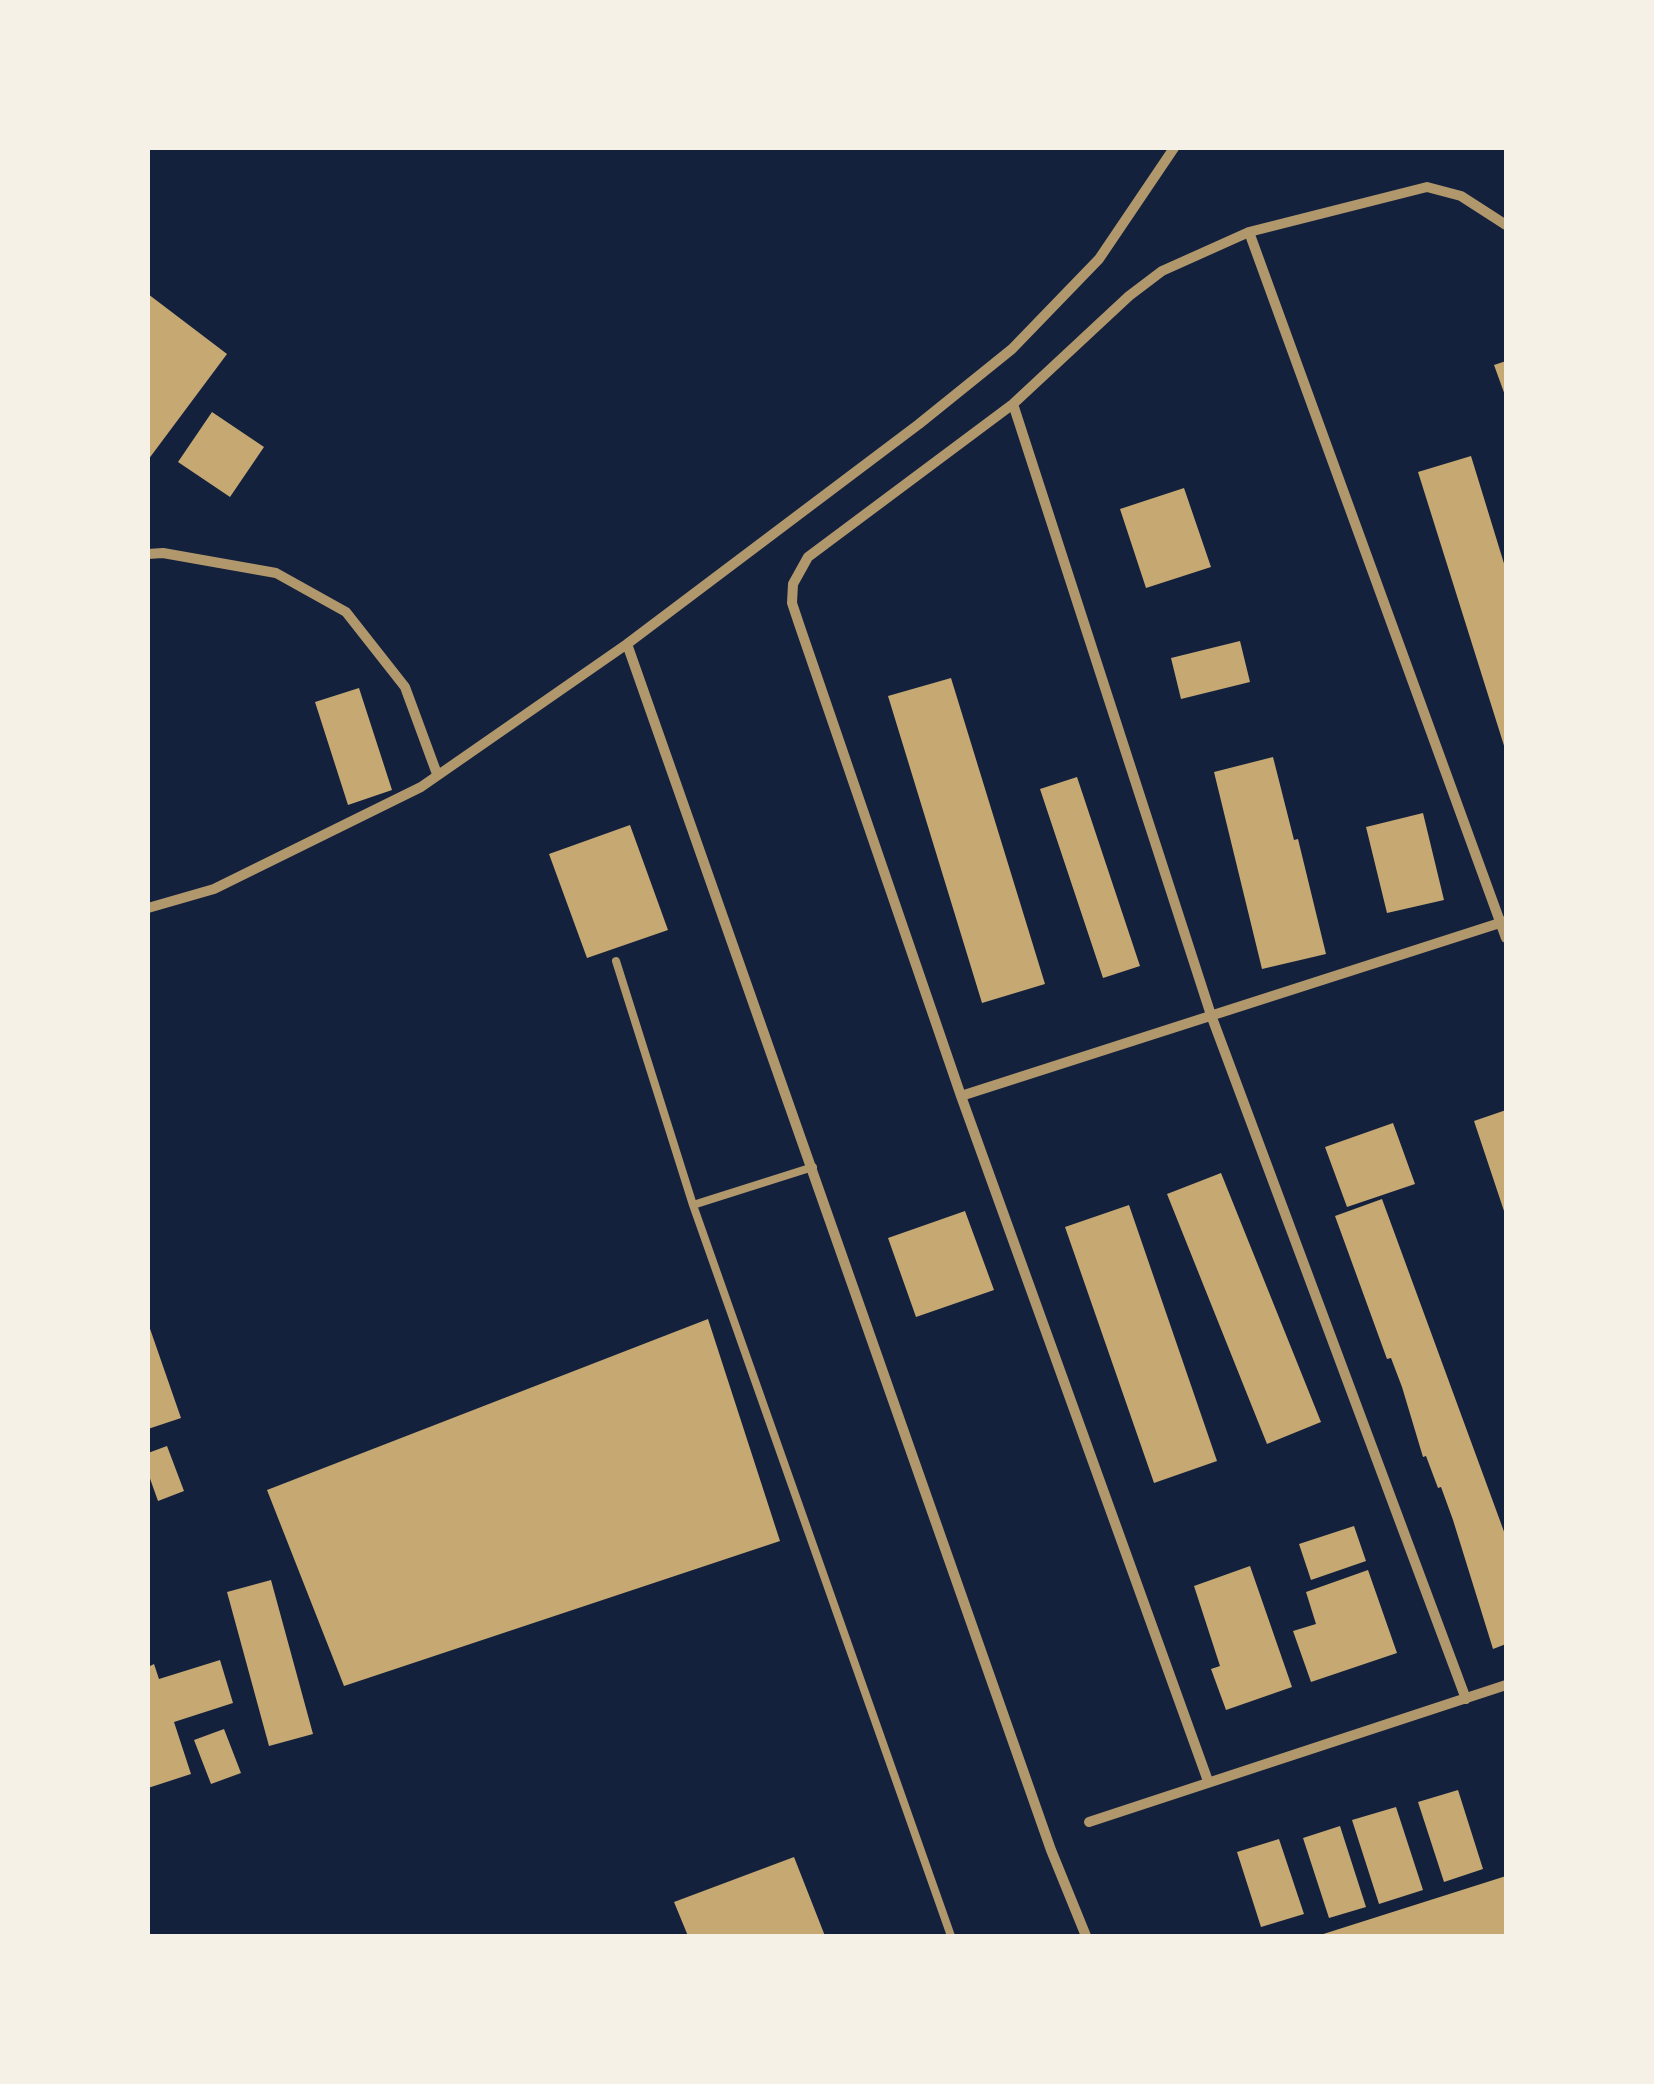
<!DOCTYPE html>
<html>
<head>
<meta charset="utf-8">
<style>
	body { margin:0 }
	#map { position:relative; width:1654px; height:2084px; overflow:hidden; background:#14213d; font-family:"Open Sans",sans-serif }
	canvas { display:block }
	.frame { position:absolute; inset:0; border:150px solid #f6f1e7; pointer-events:none }
</style>
</head>
<body>
<div id="map">
<canvas width="1654" height="2084"></canvas>
<div class="frame"></div>
</div>
<script>
const ctx = document.querySelector('canvas').getContext('2d');
ctx.lineJoin = 'round';
function paint(path, color) { ctx.fillStyle = color; ctx.fill(path, 'evenodd'); }
const toPath = rows => new Path2D(rows.map(r => 'M' + r).join(''));
function trace(path, color, width, dash) { ctx.strokeStyle = color; ctx.lineWidth = width; ctx.lineCap = dash ? 'butt' : 'round'; ctx.setLineDash(dash || []); ctx.stroke(path); }
paint(toPath([
	[148,294,227,354,148,460],
	[1506,361,1506,398,1494,365],
	[212,412,264,447,230,497,178,462],
	[1471,456,1506,570,1506,752,1418,472],
	[1184,488,1211,567,1146,588,1120,509],
	[1240,641,1250,682,1181,699,1171,658],
	[951,678,1045,984,982,1003,888,696],
	[359,688,392,790,348,805,315,702],
	[1273,757,1294,840,1298,839,1326,954,1262,969,1214,772],
	[1077,777,1140,966,1103,978,1040,789],
	[1423,813,1444,900,1387,913,1366,827],
	[630,825,668,930,587,958,549,854],
	[1506,1110,1506,1217,1474,1121],
	[1393,1123,1415,1184,1347,1207,1325,1147],
	[1221,1173,1321,1422,1267,1444,1167,1194],
	[1382,1199,1506,1537,1506,1644,1493,1649,1453,1520,1441,1487,1438,1488,1426,1456,1423,1457,1402,1387,1391,1358,1387,1359,1335,1216],
	[1129,1205,1217,1461,1154,1483,1065,1227],
	[965,1211,994,1290,916,1317,888,1238],
	[708,1319,780,1541,344,1686,267,1490],
	[148,1323,181,1418,148,1429],
	[167,1446,184,1491,158,1501,148,1473,148,1453],
	[1354,1526,1366,1561,1311,1580,1299,1544],
	[1250,1566,1292,1687,1226,1710,1211,1669,1220,1666,1194,1586],
	[1368,1570,1397,1653,1311,1682,1293,1631,1316,1624,1306,1592],
	[271,1580,313,1734,269,1746,227,1592],
	[220,1660,233,1703,174,1722,191,1774,148,1788,148,1667,154,1664,159,1679],
	[224,1729,241,1773,211,1784,194,1740],
	[1458,1790,1483,1869,1444,1882,1418,1802],
	[1396,1807,1423,1890,1379,1904,1352,1820],
	[1340,1826,1366,1907,1329,1918,1303,1838],
	[1279,1839,1304,1914,1261,1927,1237,1852],
	[794,1857,825,1936,688,1936,674,1902],
	[1506,1876,1506,1936,1317,1936]
]), '#c6a872');
trace(toPath([
	[616,961,693,1205,951,1936],
	[693,1205,813,1167]
]), '#b1986c', 8);
trace(toPath([
	[1249,232,1506,938],
	[1013,404,1211,1015,1466,1699],
	[148,554,163,553,276,573,346,612,405,687,437,774],
	[627,644,1051,1850,1086,1936],
	[148,908,214,889,421,787,627,644,919,424,1012,349,1099,259,1174,148],
	[961,1096,1506,921],
	[1208,1781,961,1096,799,624,792,603,793,584,808,557,1013,404,1129,296,1162,271,1249,232,1427,187,1461,196,1506,225],
	[1089,1822,1506,1685]
]), '#b1986c', 10);
</script>
</body>
</html>
